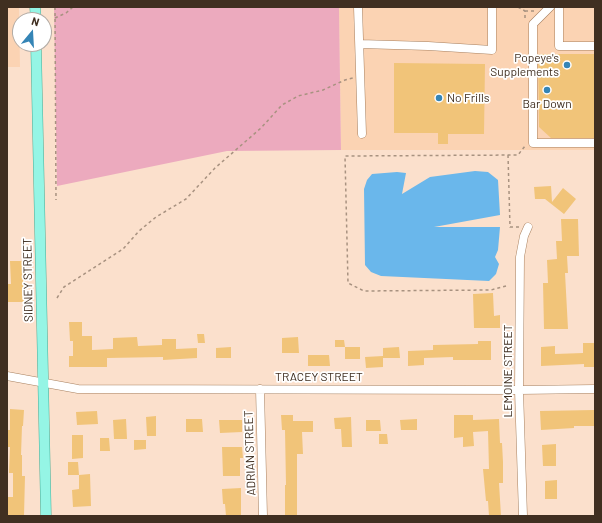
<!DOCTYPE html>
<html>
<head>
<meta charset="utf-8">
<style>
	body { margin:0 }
	#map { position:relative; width:602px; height:523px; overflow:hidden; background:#fbe0cc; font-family:Barlow,sans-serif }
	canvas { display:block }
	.frame { position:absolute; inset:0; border:8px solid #402f21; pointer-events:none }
	.north { position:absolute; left:12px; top:12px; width:40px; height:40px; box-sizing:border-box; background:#fff; border:1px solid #b3aca6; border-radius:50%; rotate:18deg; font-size:11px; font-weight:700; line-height:16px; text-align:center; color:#402f21 }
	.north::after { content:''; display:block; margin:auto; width:14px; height:18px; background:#3585b6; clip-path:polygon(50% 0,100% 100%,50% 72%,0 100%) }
</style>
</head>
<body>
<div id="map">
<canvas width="602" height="523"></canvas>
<div class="frame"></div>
<div class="north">N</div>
</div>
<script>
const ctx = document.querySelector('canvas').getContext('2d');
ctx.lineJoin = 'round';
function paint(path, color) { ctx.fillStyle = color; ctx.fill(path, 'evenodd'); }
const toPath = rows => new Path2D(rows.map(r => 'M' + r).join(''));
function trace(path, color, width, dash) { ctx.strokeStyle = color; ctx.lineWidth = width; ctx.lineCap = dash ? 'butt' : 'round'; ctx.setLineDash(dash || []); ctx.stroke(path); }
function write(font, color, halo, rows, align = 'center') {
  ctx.font = font + ' Barlow,sans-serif'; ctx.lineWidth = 3.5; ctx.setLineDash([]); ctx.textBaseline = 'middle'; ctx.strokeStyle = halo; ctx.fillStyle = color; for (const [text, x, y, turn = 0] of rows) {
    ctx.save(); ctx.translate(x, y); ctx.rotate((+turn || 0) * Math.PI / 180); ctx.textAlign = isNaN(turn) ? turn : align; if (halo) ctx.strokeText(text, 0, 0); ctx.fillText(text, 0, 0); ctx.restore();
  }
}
paint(toPath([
	[7,7,19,7,20,67,7,67],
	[339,7,595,7,595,150,341,150]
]), '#fbd3b3');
paint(toPath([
	[54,7,339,7,341,150,227,151,57,186]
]), '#ecaabe');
paint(toPath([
	[475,171,488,172,498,180,500,215,434,227,500,227,498,250,495,257,499,264,496,274,489,281,381,276,371,272,365,265,364,189,367,180,372,174,397,172,406,173,402,194,430,177]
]), '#6ab7eb');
paint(toPath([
	[538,54,595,54,595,138,551,138,539,127],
	[394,63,485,64,484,134,448,134,448,144,438,144,438,133,394,133],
	[551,186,552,202,563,188,576,199,564,214,545,199,535,199,534,187],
	[561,219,578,219,579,256,567,256,568,273,565,273,568,329,544,329,543,283,548,283,547,260,557,259,556,241,562,241],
	[10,261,22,261,24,302,7,302,7,284,11,284],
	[493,293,494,316,500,315,500,328,474,328,473,294],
	[69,322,82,322,82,336,92,336,92,350,113,349,113,338,137,337,138,346,162,345,162,339,176,339,176,349,197,348,197,358,163,360,163,357,107,358,107,367,69,367,69,356,73,356,73,341,70,341],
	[197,334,204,334,205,343,198,343],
	[298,337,299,353,282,353,282,338],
	[335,340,344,340,345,347,335,347],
	[478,341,491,341,491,360,453,360,453,357,424,358,424,365,408,366,408,351,433,350,433,345,478,344],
	[583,343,595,343,595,367,584,367,584,364,541,366,541,347,555,346,555,354,583,353],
	[231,347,231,358,216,358,216,348],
	[345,347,360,347,360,359,345,359],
	[399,347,400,358,383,358,383,348],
	[308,355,329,355,330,366,308,366],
	[383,356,383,367,366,368,365,357],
	[10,409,24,410,23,426,22,426,21,455,22,455,22,476,25,476,24,516,8,516,8,497,13,497,13,473,9,473,10,447,7,447,7,430,10,430],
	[594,410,595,426,574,426,574,428,541,430,540,411],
	[97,411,98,424,77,425,76,412],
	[281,415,293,415,293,421,313,421,313,432,302,432,303,454,297,454,297,516,285,516,285,485,286,485,285,430,282,430],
	[454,415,473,415,473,420,499,419,500,443,502,443,503,462,503,483,499,483,501,516,489,516,488,501,486,501,483,469,489,469,488,431,473,432,474,446,463,447,463,437,454,438],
	[156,416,156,436,147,436,146,417],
	[351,417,352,447,342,447,341,429,335,429,334,418],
	[126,419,127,439,114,439,113,420],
	[186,419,202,419,203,432,186,432],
	[417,419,417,430,401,430,400,420],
	[219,420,242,420,242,432,220,433],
	[366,420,380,420,381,431,366,431],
	[379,434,387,434,388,444,379,444],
	[72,435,83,435,83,458,72,459],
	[100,438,109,438,110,451,100,451],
	[134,440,146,440,146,449,134,450],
	[556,444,556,466,543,466,542,445],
	[222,447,242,447,243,458,240,458,240,476,223,476],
	[68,462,78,462,79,475,68,475],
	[90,474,91,506,73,507,72,490,79,489,79,475],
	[557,480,557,499,545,499,545,481],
	[241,488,241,516,226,516,225,504,223,504,222,489]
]), '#f1c479');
const minor = toPath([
	[358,7,362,134],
	[550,7,533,24,533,143,595,143],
	[559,7,559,46,595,46],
	[360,44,428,46,492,50,492,7],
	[7,376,78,389,519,390,595,389],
	[260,389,263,516],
	[523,516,519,390,520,257,524,236,528,227]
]);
const major = toPath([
	[35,7,36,20],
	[36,44,46,516]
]);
trace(minor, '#a8805f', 9);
trace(major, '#49ac95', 11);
trace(toPath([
	[55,7,56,200],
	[518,7,525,11,525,20],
	[525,11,536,11],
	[55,18,66,13,73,7],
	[508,155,510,227,520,227],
	[506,286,491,290,364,291,348,283,345,156,518,155,525,146],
	[57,298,64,287,123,249,139,231,156,217,186,199,215,168,261,128,282,105,298,96,323,90,345,80,353,78]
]), '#a89280', 1.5, [3, 3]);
trace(minor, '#fff', 8);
trace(major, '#95f5e5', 10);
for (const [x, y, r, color] of [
	[567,65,4,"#3585b6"],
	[547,90,4,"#3585b6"],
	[439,98,4,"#3585b6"]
]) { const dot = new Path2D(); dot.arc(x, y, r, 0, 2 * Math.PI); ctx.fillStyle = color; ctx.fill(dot); trace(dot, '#fff', 1.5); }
write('12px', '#402f21', '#fff', [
	["Popeye's",559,58],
	["Supplements",559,72],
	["No Frills",447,98,"left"],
	["Bar Down",547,104,"center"]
], 'right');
write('12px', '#402f21', '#fff', [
	["SIDNEY STREET",28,280,-91],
	["LEMOINE STREET",508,371,-90],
	["TRACEY STREET",319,377],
	["ADRIAN STREET",250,453,-92]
]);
</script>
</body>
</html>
